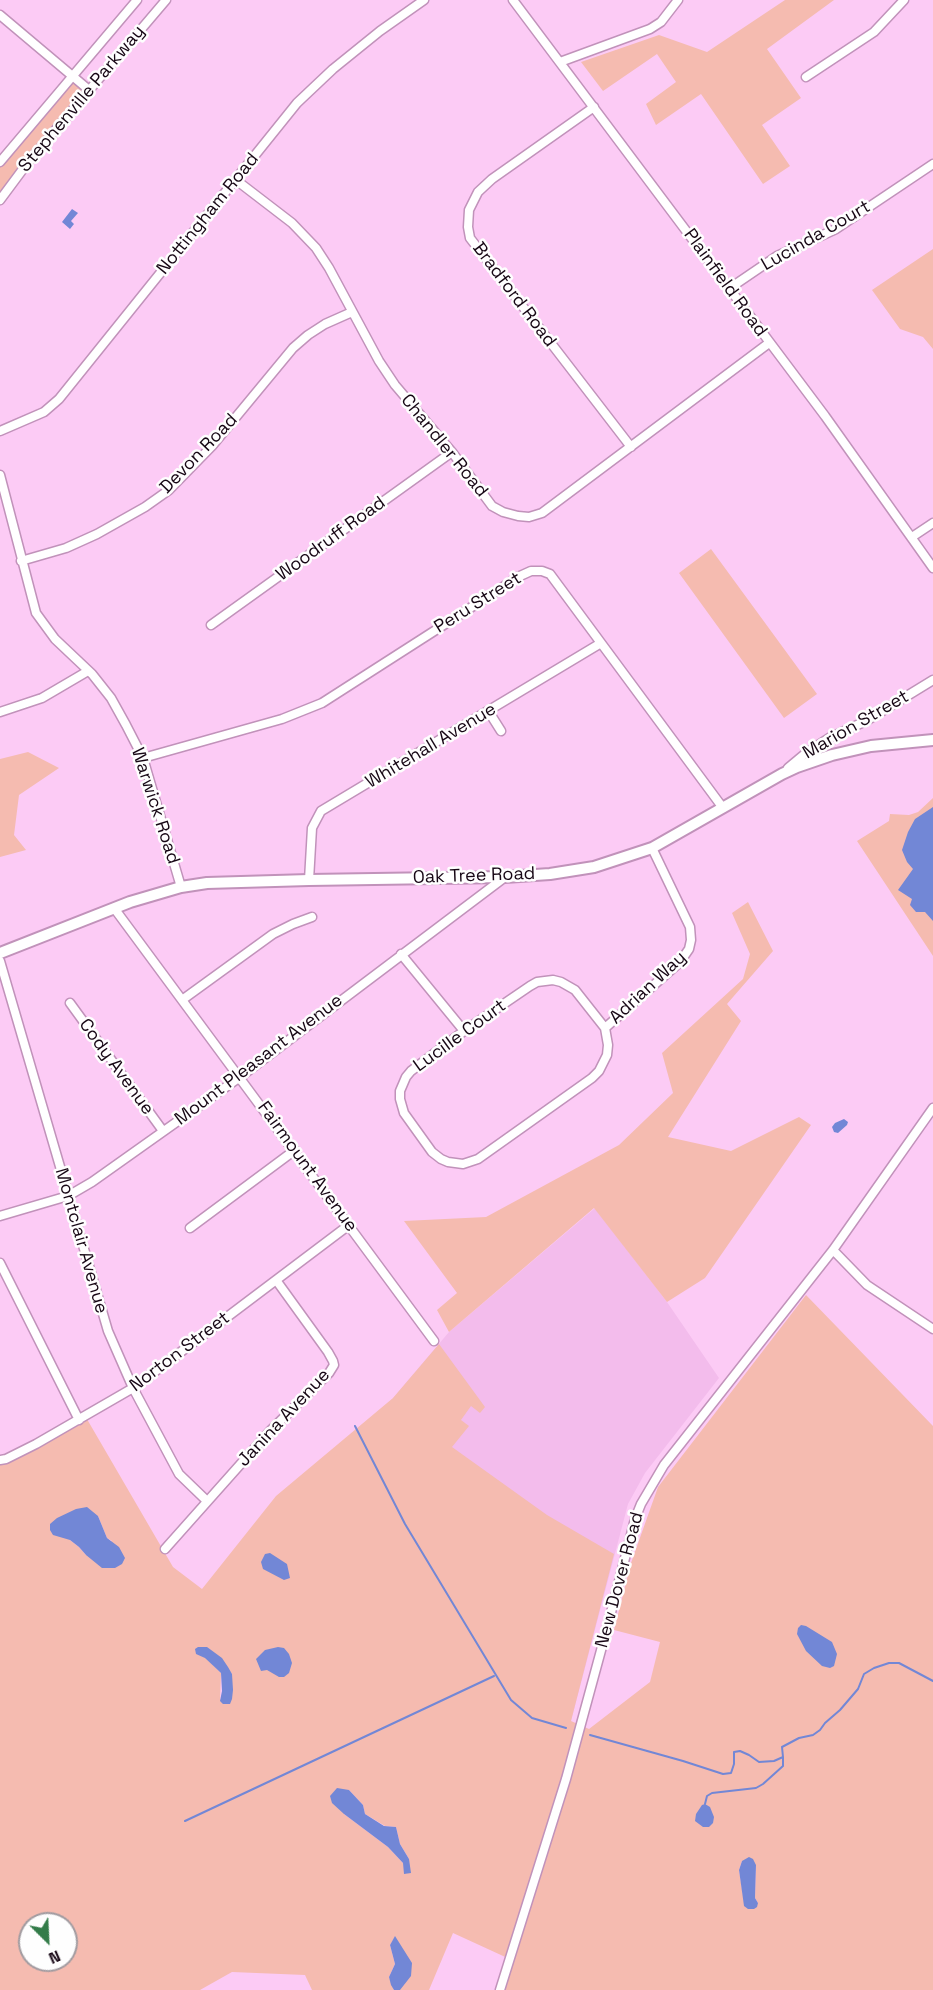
<!DOCTYPE html>
<html>
<head>
<meta charset="utf-8">
<style>
	body { margin:0 }
	#map { position:relative; width:933px; height:1990px; overflow:hidden; background:#fccbf5; font-family:"Space Grotesk",sans-serif }
	canvas { display:block }
	.north { position:absolute; left:18px; top:1912px; width:60px; height:60px; box-sizing:border-box; background:#fefefe; border:2px solid #a19ba0; border-radius:50%; rotate:156deg; font-size:16px; font-weight:700; line-height:24px; text-align:center; color:#160614 }
	.north::after { content:''; display:block; margin:auto; width:21px; height:27px; background:#337c49; clip-path:polygon(50% 0,100% 100%,50% 72%,0 100%) }
</style>
</head>
<body>
<div id="map">
<canvas width="933" height="1990"></canvas>
<div class="north">N</div>
</div>
<script>
const ctx = document.querySelector('canvas').getContext('2d');
ctx.lineJoin = 'round';
function paint(path, color) { ctx.fillStyle = color; ctx.fill(path, 'evenodd'); }
const toPath = rows => new Path2D(rows.map(r => 'M' + r).join(''));
function trace(path, color, width, dash) { ctx.strokeStyle = color; ctx.lineWidth = width; ctx.lineCap = dash ? 'butt' : 'round'; ctx.setLineDash(dash || []); ctx.stroke(path); }
function write(font, color, halo, rows, align = 'center') {
  ctx.font = font + ' "Space Grotesk",sans-serif'; ctx.lineWidth = 5; ctx.setLineDash([]); ctx.textBaseline = 'middle'; ctx.strokeStyle = halo; ctx.fillStyle = color; for (const [text, x, y, turn = 0] of rows) {
    ctx.save(); ctx.translate(x, y); ctx.rotate((+turn || 0) * Math.PI / 180); ctx.textAlign = isNaN(turn) ? turn : align; if (halo) ctx.strokeText(text, 0, 0); ctx.fillText(text, 0, 0); ctx.restore();
  }
}
paint(toPath([
	[595,1208,667,1302,719,1378,645,1473,628,1504,571,1721,393,1398,449,1332]
]), '#f3bcec');
paint(toPath([
	[785,0,834,0,767,49,801,98,762,125,790,166,763,184,701,94,656,125,646,104,676,82,657,54,603,91,581,62,659,35,707,52],
	[71,76,89,90,0,200,0,162],
	[933,249,933,349,923,337,900,329,872,290],
	[711,549,817,694,784,718,679,573],
	[28,752,59,768,19,795,14,835,26,850,0,857,0,759],
	[933,798,933,956,857,841,889,821,890,814,909,815,918,812],
	[748,902,773,951,727,1004,741,1021,668,1137,731,1151,799,1117,811,1125,705,1278,667,1302,594,1208,449,1332,437,1310,457,1293,404,1221,486,1217,619,1145,673,1093,662,1053,743,979,750,954,732,913],
	[806,1295,933,1426,933,1990,505,1990,514,1961,453,1933,429,1990,397,1990,400,1990,403,1950,395,1937,390,1945,395,1964,389,1977,394,1990,312,1990,305,1975,232,1972,200,1990,0,1990,0,1459,84,1414,173,1567,202,1589,276,1496,393,1398,439,1344,485,1407,480,1413,471,1406,461,1420,469,1426,452,1447,547,1515,614,1554,571,1721,589,1729,650,1682,660,1642,614,1630,631,1563,658,1487],
	[98,1516,107,1538,112,1541,86,1555,79,1547,70,1540],
	[205,1657,232,1674,220,1701,221,1673],
	[349,1790,363,1805,365,1814,385,1826,396,1827,400,1844,409,1859,403,1863,388,1847,344,1814],
	[742,1861,756,1865,755,1898,758,1903,744,1902,739,1870],
	[30,1924,66,1924,66,1960,30,1960]
]), '#f5bbb0');
paint(toPath([
	[72,209,78,213,71,221,74,224,70,229,62,222],
	[933,807,933,921,925,912,916,912,910,905,912,899,898,890,913,869,907,862,902,850,908,832,915,819],
	[844,1119,848,1122,847,1125,838,1133,834,1132,832,1127,835,1123],
	[87,1507,98,1516,107,1538,119,1547,125,1558,122,1564,115,1568,102,1568,86,1555,79,1547,70,1540,53,1535,50,1530,50,1524,57,1518,76,1509],
	[270,1553,287,1564,290,1578,284,1580,263,1569,261,1562,265,1554],
	[801,1625,806,1626,832,1642,837,1654,834,1666,830,1668,822,1666,806,1651,797,1634,798,1628],
	[198,1647,207,1647,222,1658,228,1667,232,1674,233,1690,232,1699,230,1704,223,1704,220,1701,222,1691,221,1673,205,1658,196,1654,195,1649],
	[278,1647,284,1648,289,1654,292,1663,289,1673,284,1677,279,1677,267,1670,261,1671,256,1659,265,1650],
	[337,1788,349,1790,363,1805,365,1814,384,1826,396,1827,400,1844,409,1859,411,1873,404,1874,403,1863,388,1847,344,1814,332,1803,330,1796],
	[705,1804,710,1807,714,1817,713,1823,709,1827,703,1827,695,1821,696,1814,702,1805],
	[749,1857,753,1859,756,1865,755,1898,758,1903,757,1907,754,1909,748,1909,744,1906,739,1870,742,1861],
	[395,1936,412,1963,411,1976,400,1990,394,1990,391,1985,389,1977,395,1964,390,1945]
]), '#7287d6');
trace(toPath([
	[355,1426,405,1524,511,1700,532,1718,566,1728],
	[590,1735,683,1761,723,1774,731,1773,734,1764,734,1752,740,1751,749,1755,759,1762,774,1761,783,1757,782,1747,799,1738,813,1735,820,1730,825,1723,840,1710,858,1689,864,1674,874,1668,889,1663,899,1663,933,1681],
	[705,1804,707,1796,712,1793,756,1788,763,1784,783,1766,783,1757],
	[185,1821,494,1676]
]), '#7287d6', 2);
const minor = toPath([
	[513,0,825,416,933,568],
	[0,15,89,90],
	[560,62,650,29,661,22,678,0],
	[806,77,874,32,904,0],
	[594,107,492,179,478,192,469,210,468,227,470,238,631,447],
	[0,162,137,0],
	[236,180,292,223,316,248,329,268,379,361,395,385,452,452,492,506,503,512,518,516,529,517,542,513,769,343],
	[0,200,29,161,166,0],
	[730,288,777,256,836,229,933,164],
	[0,431,44,412,59,399,297,103,333,69,380,31,424,0],
	[0,475,36,613,55,639,92,674,111,698,126,725,143,758,181,887],
	[912,537,933,523],
	[21,561,66,548,97,534,145,507,169,490,212,446,293,348,308,335,325,324,352,312],
	[211,625,452,452],
	[0,712,42,698,88,671],
	[489,712,501,731],
	[143,758,282,719,322,703,520,576,531,571,542,571,550,574,723,808],
	[788,768,806,753,829,738,866,721,933,680],
	[309,880,312,828,321,811,601,643],
	[114,908,434,1341],
	[401,954,464,1031],
	[0,961,108,1331,133,1388,179,1474,207,1501],
	[553,980,561,982,575,990,605,1028,608,1045,607,1055,599,1071,592,1078,478,1159,463,1164,448,1162,441,1159,432,1152,404,1113,400,1099,400,1091,406,1077,411,1071,464,1031,530,986,537,982,553,980],
	[182,1000,273,934,293,924,312,917],
	[70,1003,163,1131],
	[605,1028,680,962,689,949,691,940,690,927,652,848],
	[0,1216,68,1196,92,1182,240,1077,505,877],
	[190,1228,295,1150],
	[833,1250,867,1285,933,1329],
	[0,1263,79,1420],
	[0,1460,6,1459,36,1444,133,1388,349,1225],
	[165,1549,270,1431,329,1373,334,1365,333,1361,328,1352,276,1280],
	[500,1990,566,1779,606,1632,635,1519,641,1504,664,1465,833,1250,933,1108]
]);
const major = toPath([
	[0,953,130,902,181,887,207,883,309,880,505,877,550,874,594,867,652,848,782,774,797,767,832,755,871,746,933,740]
]);
trace(minor, '#c192ba', 11);
trace(major, '#c192ba', 14);
trace(minor, '#fff', 8);
trace(major, '#fff', 10);
write('18px', '#160614', '#fefefe', [
	["Stephenville Parkway",82,99,-50],
	["Nottingham Road",208,214,-51],
	["Lucinda Court",816,236,-30],
	["Plainfield Road",725,283,54],
	["Bradford Road",514,295,53],
	["Chandler Road",444,446,51],
	["Devon Road",199,454,-46],
	["Woodruff Road",331,539,-36],
	["Peru Street",478,603,-32],
	["Marion Street",856,725,-30],
	["Whitehall Avenue",431,746,-31],
	["Warwick Road",155,806,72],
	["Oak Tree Road",474,876,-2],
	["Adrian Way",648,988,-43],
	["Lucille Court",460,1036,-36],
	["Mount Pleasant Avenue",259,1060,-37],
	["Cody Avenue",116,1067,54],
	["Fairmount Avenue",307,1167,54],
	["Montclair Avenue",81,1241,74],
	["Norton Street",180,1352,-37],
	["Janina Avenue",284,1418,-47],
	["New Dover Road",620,1580,-75]
]);
</script>
</body>
</html>
